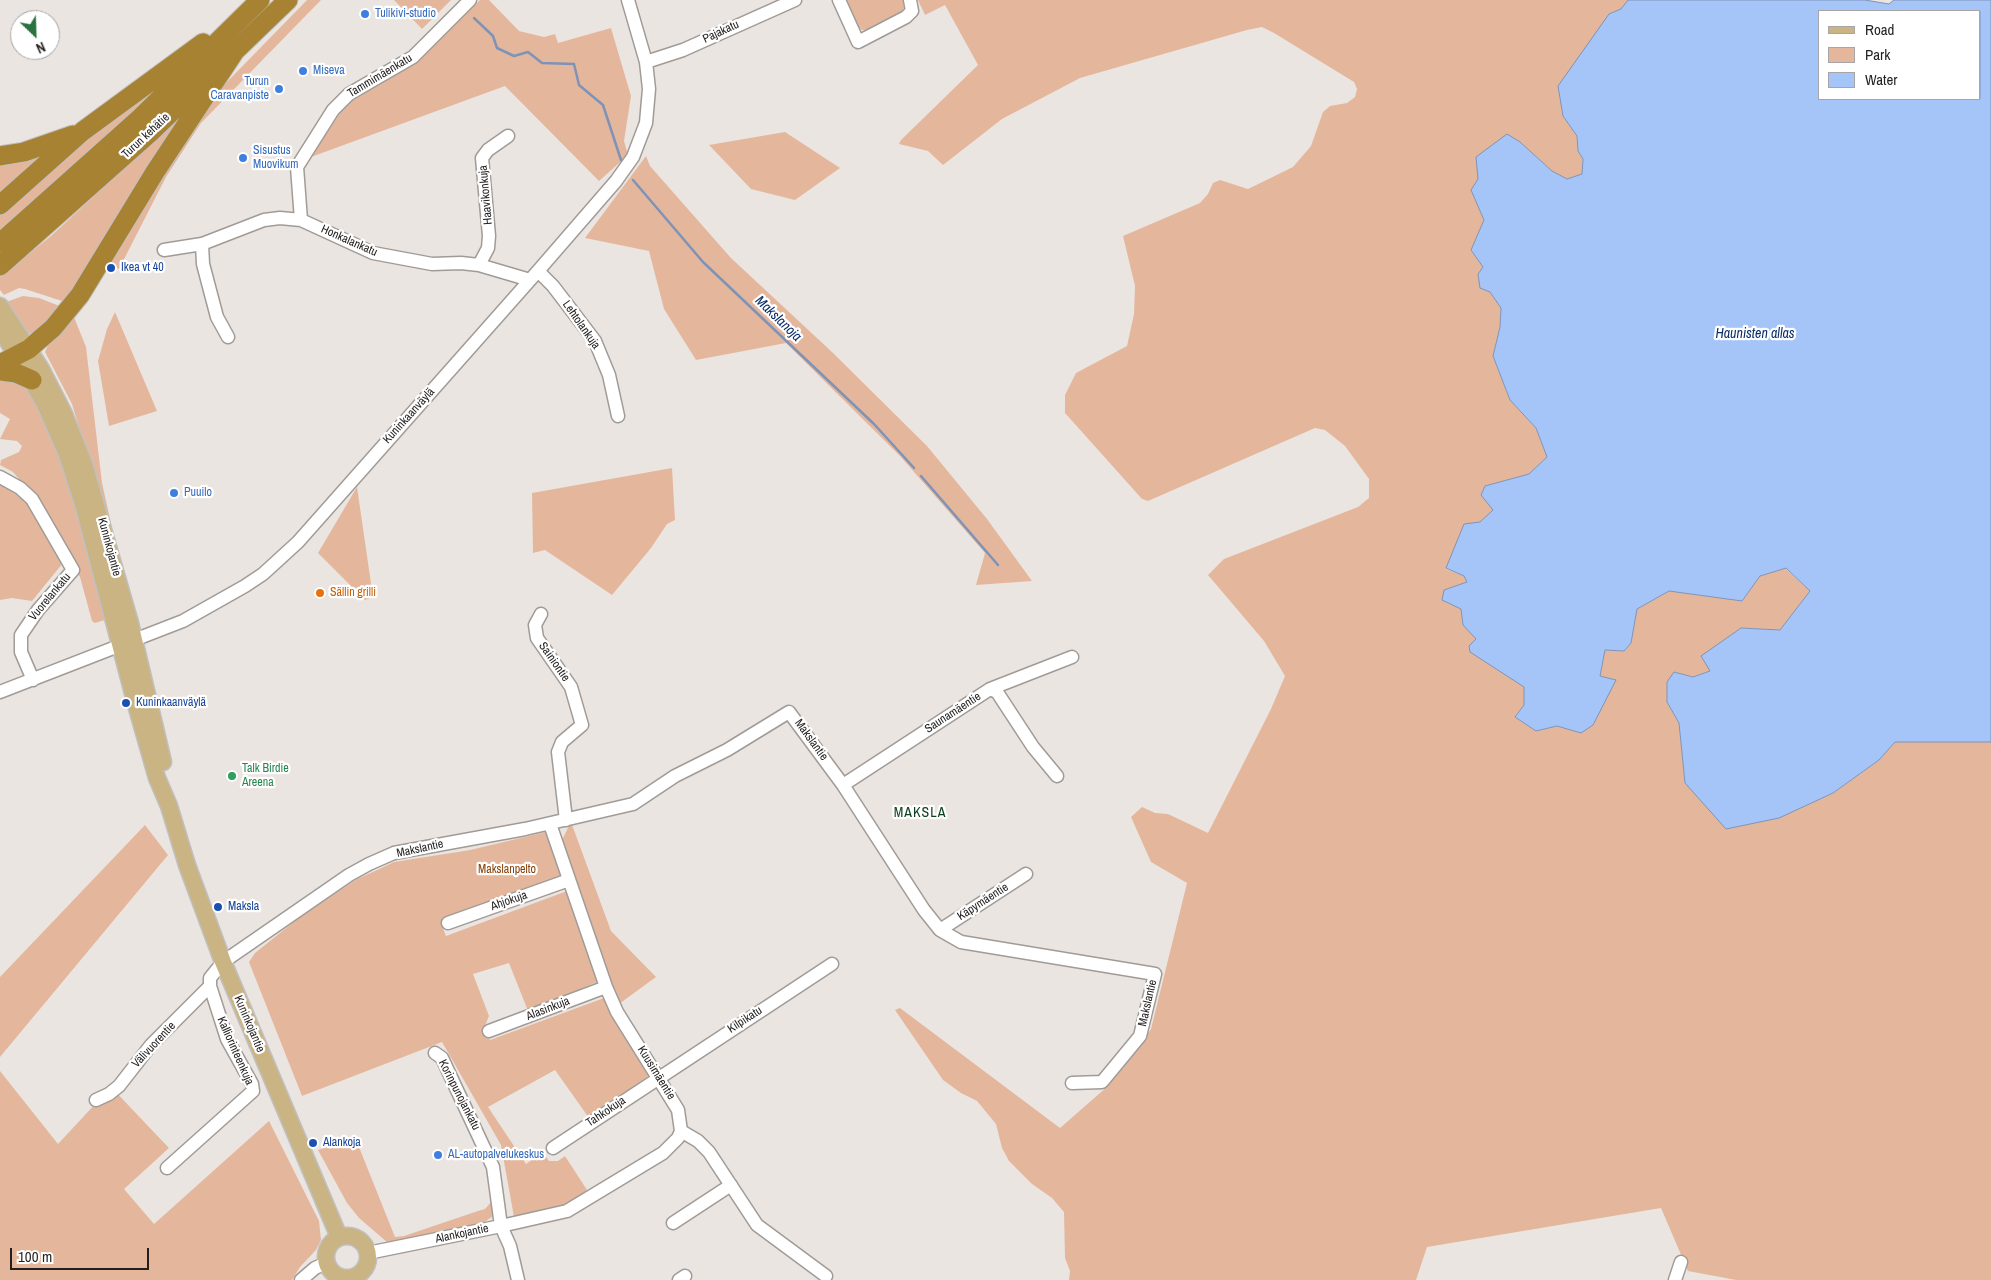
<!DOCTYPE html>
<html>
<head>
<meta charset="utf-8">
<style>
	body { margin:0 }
	#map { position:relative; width:1991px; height:1280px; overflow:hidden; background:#ebe5e1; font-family:"Archivo Narrow",sans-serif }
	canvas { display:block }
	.legend { position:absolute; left:1818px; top:10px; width:162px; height:90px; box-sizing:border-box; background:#fff; border:1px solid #a7a5a5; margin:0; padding:6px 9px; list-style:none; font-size:15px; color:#221f1e }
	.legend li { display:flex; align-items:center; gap:10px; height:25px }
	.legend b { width:25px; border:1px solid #a7a5a5 }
	.north { position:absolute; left:10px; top:10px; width:50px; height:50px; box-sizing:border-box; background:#fff; border:1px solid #a7a5a5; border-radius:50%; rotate:156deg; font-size:14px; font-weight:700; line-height:20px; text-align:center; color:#221f1e }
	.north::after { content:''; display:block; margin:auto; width:18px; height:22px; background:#2a723f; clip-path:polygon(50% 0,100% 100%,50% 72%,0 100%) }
	.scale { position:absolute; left:10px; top:1248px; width:139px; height:22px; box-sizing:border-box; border:2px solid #221f1e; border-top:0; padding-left:6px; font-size:15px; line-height:18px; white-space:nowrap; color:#221f1e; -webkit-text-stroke:4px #fff; paint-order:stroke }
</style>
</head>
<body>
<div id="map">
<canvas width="1991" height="1280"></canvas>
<ul class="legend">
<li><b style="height:6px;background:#cab484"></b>Road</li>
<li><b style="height:14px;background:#e4b79d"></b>Park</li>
<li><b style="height:14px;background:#a5c5f9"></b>Water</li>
</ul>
<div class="north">N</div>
<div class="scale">100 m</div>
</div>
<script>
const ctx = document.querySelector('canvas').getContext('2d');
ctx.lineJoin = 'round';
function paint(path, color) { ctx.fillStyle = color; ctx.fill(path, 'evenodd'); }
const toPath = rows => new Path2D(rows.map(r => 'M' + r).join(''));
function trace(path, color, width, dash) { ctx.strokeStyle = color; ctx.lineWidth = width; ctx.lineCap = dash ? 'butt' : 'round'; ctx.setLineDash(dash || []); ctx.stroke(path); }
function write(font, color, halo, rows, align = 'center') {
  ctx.font = font + ' "Archivo Narrow",sans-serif'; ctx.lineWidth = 4.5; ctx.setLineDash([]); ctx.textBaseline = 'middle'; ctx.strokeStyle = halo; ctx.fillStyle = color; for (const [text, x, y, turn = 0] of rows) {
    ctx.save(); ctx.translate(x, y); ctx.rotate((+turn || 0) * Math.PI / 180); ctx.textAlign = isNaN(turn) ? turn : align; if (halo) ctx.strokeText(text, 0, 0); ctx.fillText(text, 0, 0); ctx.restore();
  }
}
paint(toPath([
	[307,0,321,0,201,123,166,177,119,269,109,264,197,118,224,85],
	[394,0,451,0,422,29],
	[480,0,489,0,519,31,544,37,555,34,558,43,611,28,631,96,624,141,628,155,599,181,505,86,311,157,346,104,418,62],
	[845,0,903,0,904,8,899,17,874,29,862,30,854,23],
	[918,0,1628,0,1621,9,1609,14,1563,116,1577,136,1578,151,1583,159,1582,174,1567,179,1552,171,1520,142,1476,157,1479,179,1471,190,1484,220,1471,250,1483,267,1490,292,1501,308,1500,327,1493,356,1510,400,1536,428,1547,457,1529,474,1485,486,1481,495,1494,510,1480,522,1446,569,1464,576,1467,582,1444,590,1461,608,1463,625,1524,687,1524,705,1515,717,1536,731,1557,726,1581,732,1615,681,1600,676,1605,650,1624,651,1631,643,1637,609,1669,591,1742,601,1760,576,1785,568,1810,591,1780,630,1741,628,1710,671,1693,677,1674,672,1667,702,1679,723,1685,783,1808,804,1833,793,1879,760,1895,742,1991,742,1991,1280,1736,1280,1688,1271,1661,1208,1427,1247,1416,1280,1069,1280,1070,1271,1065,1258,1064,1212,1052,1198,1032,1184,1009,1161,1002,1148,996,1124,977,1101,961,1093,943,1080,895,1010,900,1008,1060,1128,1108,1086,1151,1029,1187,883,1151,862,1131,817,1142,807,1155,813,1168,814,1208,833,1271,709,1285,676,1264,641,1208,575,1224,559,1358,507,1369,498,1369,479,1345,446,1325,430,1315,428,1148,501,1142,499,1065,413,1065,395,1076,373,1127,346,1134,314,1135,286,1123,236,1200,203,1208,194,1213,183,1220,180,1248,189,1293,167,1311,146,1323,112,1330,106,1347,103,1355,97,1357,89,1354,82,1274,33,1262,27,1247,30,1080,78,1002,119,943,165,928,151,899,144,901,140,978,65,945,5,925,15],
	[171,75,98,144,0,230,0,213,91,135],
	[189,108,65,302,25,289,19,288,4,295,0,290,0,277,51,236],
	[785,132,840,168,795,200,751,189,709,145],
	[53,150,0,197,0,162],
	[646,156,650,166,731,258,832,352,927,446,987,519,1032,581,976,585,985,553,900,456,786,343,696,360,664,309,649,251,585,238],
	[23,296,39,298,62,307,34,333,28,334,6,302],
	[115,312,157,411,109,426,98,361,107,329],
	[74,317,86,347,102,483,119,559,72,404,45,352,50,341],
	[0,376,22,384,31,393,68,471,105,620,95,623,92,621,80,577,37,500,13,472,0,465,1,460,19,452,22,446,17,441,0,439,10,419,0,413],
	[672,468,675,520,667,524,651,548,612,595,545,550,533,553,532,493],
	[0,483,28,503,63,563,32,601,12,598,0,600],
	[357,487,373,597,365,600,318,553],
	[571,822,611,931,656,977,619,1004,562,840],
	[145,825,168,855,0,1057,0,977],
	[546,832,563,876,441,923,446,936,567,891,591,957,597,982,528,1011,509,963,473,974,489,1016,484,1028,490,1040,604,998,651,1074,589,1118,555,1070,488,1107,526,1164,543,1152,549,1161,558,1161,565,1156,587,1190,567,1208,514,1217,501,1145,442,1042,302,1096,249,962,255,953,300,917,357,879,375,871,394,862,470,850],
	[0,1071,58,1144,111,1087,169,1148,124,1189,154,1224,269,1121,319,1221,321,1240,316,1250,300,1267,292,1280,0,1280],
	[355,1137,395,1237,404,1236,478,1211,485,1209,492,1201,495,1209,493,1216,483,1223,437,1235,387,1242,359,1218,347,1203,318,1150]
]), '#e4b79d');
const water = toPath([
	[1628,0,1865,0,1889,4,1894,0,1991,0,1991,742,1895,742,1879,760,1833,793,1779,818,1726,829,1685,783,1679,723,1667,702,1667,682,1674,672,1693,677,1710,671,1701,656,1741,628,1780,630,1810,591,1786,568,1760,576,1742,601,1669,591,1637,609,1631,643,1624,651,1605,650,1600,676,1616,680,1593,725,1581,733,1557,726,1536,731,1515,717,1524,705,1524,687,1470,652,1469,646,1476,639,1463,625,1461,609,1442,600,1444,590,1467,582,1464,576,1446,568,1464,524,1480,522,1493,510,1481,495,1485,486,1529,474,1547,457,1536,428,1510,400,1493,356,1500,327,1501,308,1490,292,1480,288,1478,274,1483,267,1471,250,1484,220,1471,190,1478,179,1476,157,1507,134,1520,142,1552,171,1567,179,1582,174,1583,159,1578,151,1577,136,1563,116,1558,86,1609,14,1621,9,1628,0],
	[1820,11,1980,11,1980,99,1820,99,1820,11]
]);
paint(water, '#a5c5f9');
trace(water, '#7e93b7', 1);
trace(toPath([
	[474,18,493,36,497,48,514,56,528,52,542,63,574,64,579,85,603,105,621,160],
	[633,180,703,262,874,424,914,468],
	[921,476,998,565]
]), '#7e93b7', 2.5);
const minor = toPath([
	[839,0,858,42,906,17,912,11,910,0],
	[646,62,683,50,795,0],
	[301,220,297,167,333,110,349,94,413,57,470,0],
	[202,244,203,264,217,317,228,337],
	[164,250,202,244,264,220,280,218,301,220,373,253,432,264,461,263,479,265,530,280],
	[479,265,488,248,489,236,482,158,488,150,508,136],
	[538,271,553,286,595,341,609,375,618,416],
	[0,477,20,488,32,499,73,570,38,610,21,635,21,652,33,680],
	[541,614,535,625,537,638,571,687,582,725,562,742,558,752,566,820],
	[990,689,997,692,1033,747,1057,776],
	[0,692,183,621,245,586,263,574,298,542,538,271,616,181,633,157,646,123,649,89,646,62,628,0],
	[843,785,990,689,1072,657],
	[448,923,569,880],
	[940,930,1026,874],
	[489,1031,606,987],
	[435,1053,442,1058,493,1167,501,1226,567,1211,663,1153,678,1138,681,1131,678,1110,617,1012,606,987,550,824],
	[96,1100,109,1094,119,1086,151,1045,210,986],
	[681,1131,698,1141,709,1152,757,1225,826,1276],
	[553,1148,832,964],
	[167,1168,253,1091,252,1084,227,1039,210,986,210,978,223,962,349,875,369,864,394,853,525,829,633,804,675,776,727,750,789,712,843,785,924,910,940,930,961,942,1155,974,1140,1036,1102,1082,1072,1083],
	[673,1223,731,1185],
	[368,1253,501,1226,510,1246,518,1280],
	[301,1280,315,1268,326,1263],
	[679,1280,685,1276],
	[1675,1280,1681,1262]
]);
const major = toPath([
	[0,306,41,369,64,414,84,464,130,623,163,762],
	[0,328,44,402,67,454,84,507,135,701,157,778,169,806,187,865,223,962,339,1237],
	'326 1257a21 21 0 1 1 42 0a21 21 0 1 1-42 0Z'
]);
const highway = toPath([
	[0,156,24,152,73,135],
	[0,205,83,131,203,43],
	[0,243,141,117,260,0],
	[0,266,151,132,288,0],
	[0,364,29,349,39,340,53,328,80,295,155,172,235,51],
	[0,371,16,373,32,380]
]);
trace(minor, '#a19b97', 15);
trace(major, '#c1c0c0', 19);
trace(highway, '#c1c0c0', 21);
trace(minor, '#fff', 12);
trace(major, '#cab484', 16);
trace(highway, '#a68232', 19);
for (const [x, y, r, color] of [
	[365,14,5,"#3f7fe0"],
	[303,71,5,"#3f7fe0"],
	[279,89,5,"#3f7fe0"],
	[243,158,5,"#3f7fe0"],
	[111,268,5,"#1a4fb4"],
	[174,493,5,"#3f7fe0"],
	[320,593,5,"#e8710a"],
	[126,703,5,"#1a4fb4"],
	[232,776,5,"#2e9e5b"],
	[218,907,5,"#1a4fb4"],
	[313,1143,5,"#1a4fb4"],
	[438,1155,5,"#3f7fe0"]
]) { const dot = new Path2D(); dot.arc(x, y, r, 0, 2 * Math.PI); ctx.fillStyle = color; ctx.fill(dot); trace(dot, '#fff', 2); }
write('12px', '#366cbe', '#fff', [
	["Tulikivi-studio",375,14],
	["Miseva",313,71],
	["Turun",269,82,"right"],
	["Caravanpiste",269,96,"right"],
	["Sisustus",253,151],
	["Muovikum",253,165],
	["Puuilo",184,493],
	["AL-autopalvelukeskus",448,1155]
], 'left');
write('12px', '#221f1e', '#fff', [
	["Pajakatu",721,32,-25],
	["Tammimäenkatu",380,76,-31],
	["Turun kehätie",146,136,-43],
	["Haavikonkuja",486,195,-95],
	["Honkalankatu",349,241,24],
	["Lehtolankuja",581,325,55],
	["Kuninkaanväylä",409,416,-48],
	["Kuninkojantie",109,547,75],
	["Vuorelankatu",50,597,-50],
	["Sainiontie",554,662,55],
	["Saunamäentie",953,713,-33],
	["Makslantie",811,740,54],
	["Makslantie",420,849,-12],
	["Ahjokuja",509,901,-19],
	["Käpymäentie",983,902,-33],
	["Makslantie",1148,1003,-77],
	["Alasinkuja",548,1009,-21],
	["Kilpikatu",745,1020,-33],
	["Kuninkojantie",249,1024,67],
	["Välivuorentie",154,1045,-47],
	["Kalliorinteenkuja",235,1051,66],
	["Kuusimäentie",656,1073,58],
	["Korinpunojankatu",459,1095,63],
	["Tahkokuja",606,1112,-34],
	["Alankojantie",462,1234,-12]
]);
write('12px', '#164399', '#fff', [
	["Ikea vt 40",121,268],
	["Kuninkaanväylä",136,703],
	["Maksla",228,907],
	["Alankoja",323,1143]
], 'left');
write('12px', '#c56008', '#fff', [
	["Sällin grilli",330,593]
], 'left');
write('12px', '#27864d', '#fff', [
	["Talk Birdie",242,769],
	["Areena",242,783]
], 'left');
write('12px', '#86410b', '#fff', [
	["Makslanpelto",507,870]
]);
write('italic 14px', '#082d68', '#fff', [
	["Makslanoja",778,319,44],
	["Haunisten allas",1755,334]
]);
ctx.letterSpacing = '1px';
write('14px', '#0d401e', '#fff', [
	["MAKSLA",920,813]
]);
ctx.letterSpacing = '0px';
</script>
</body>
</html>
